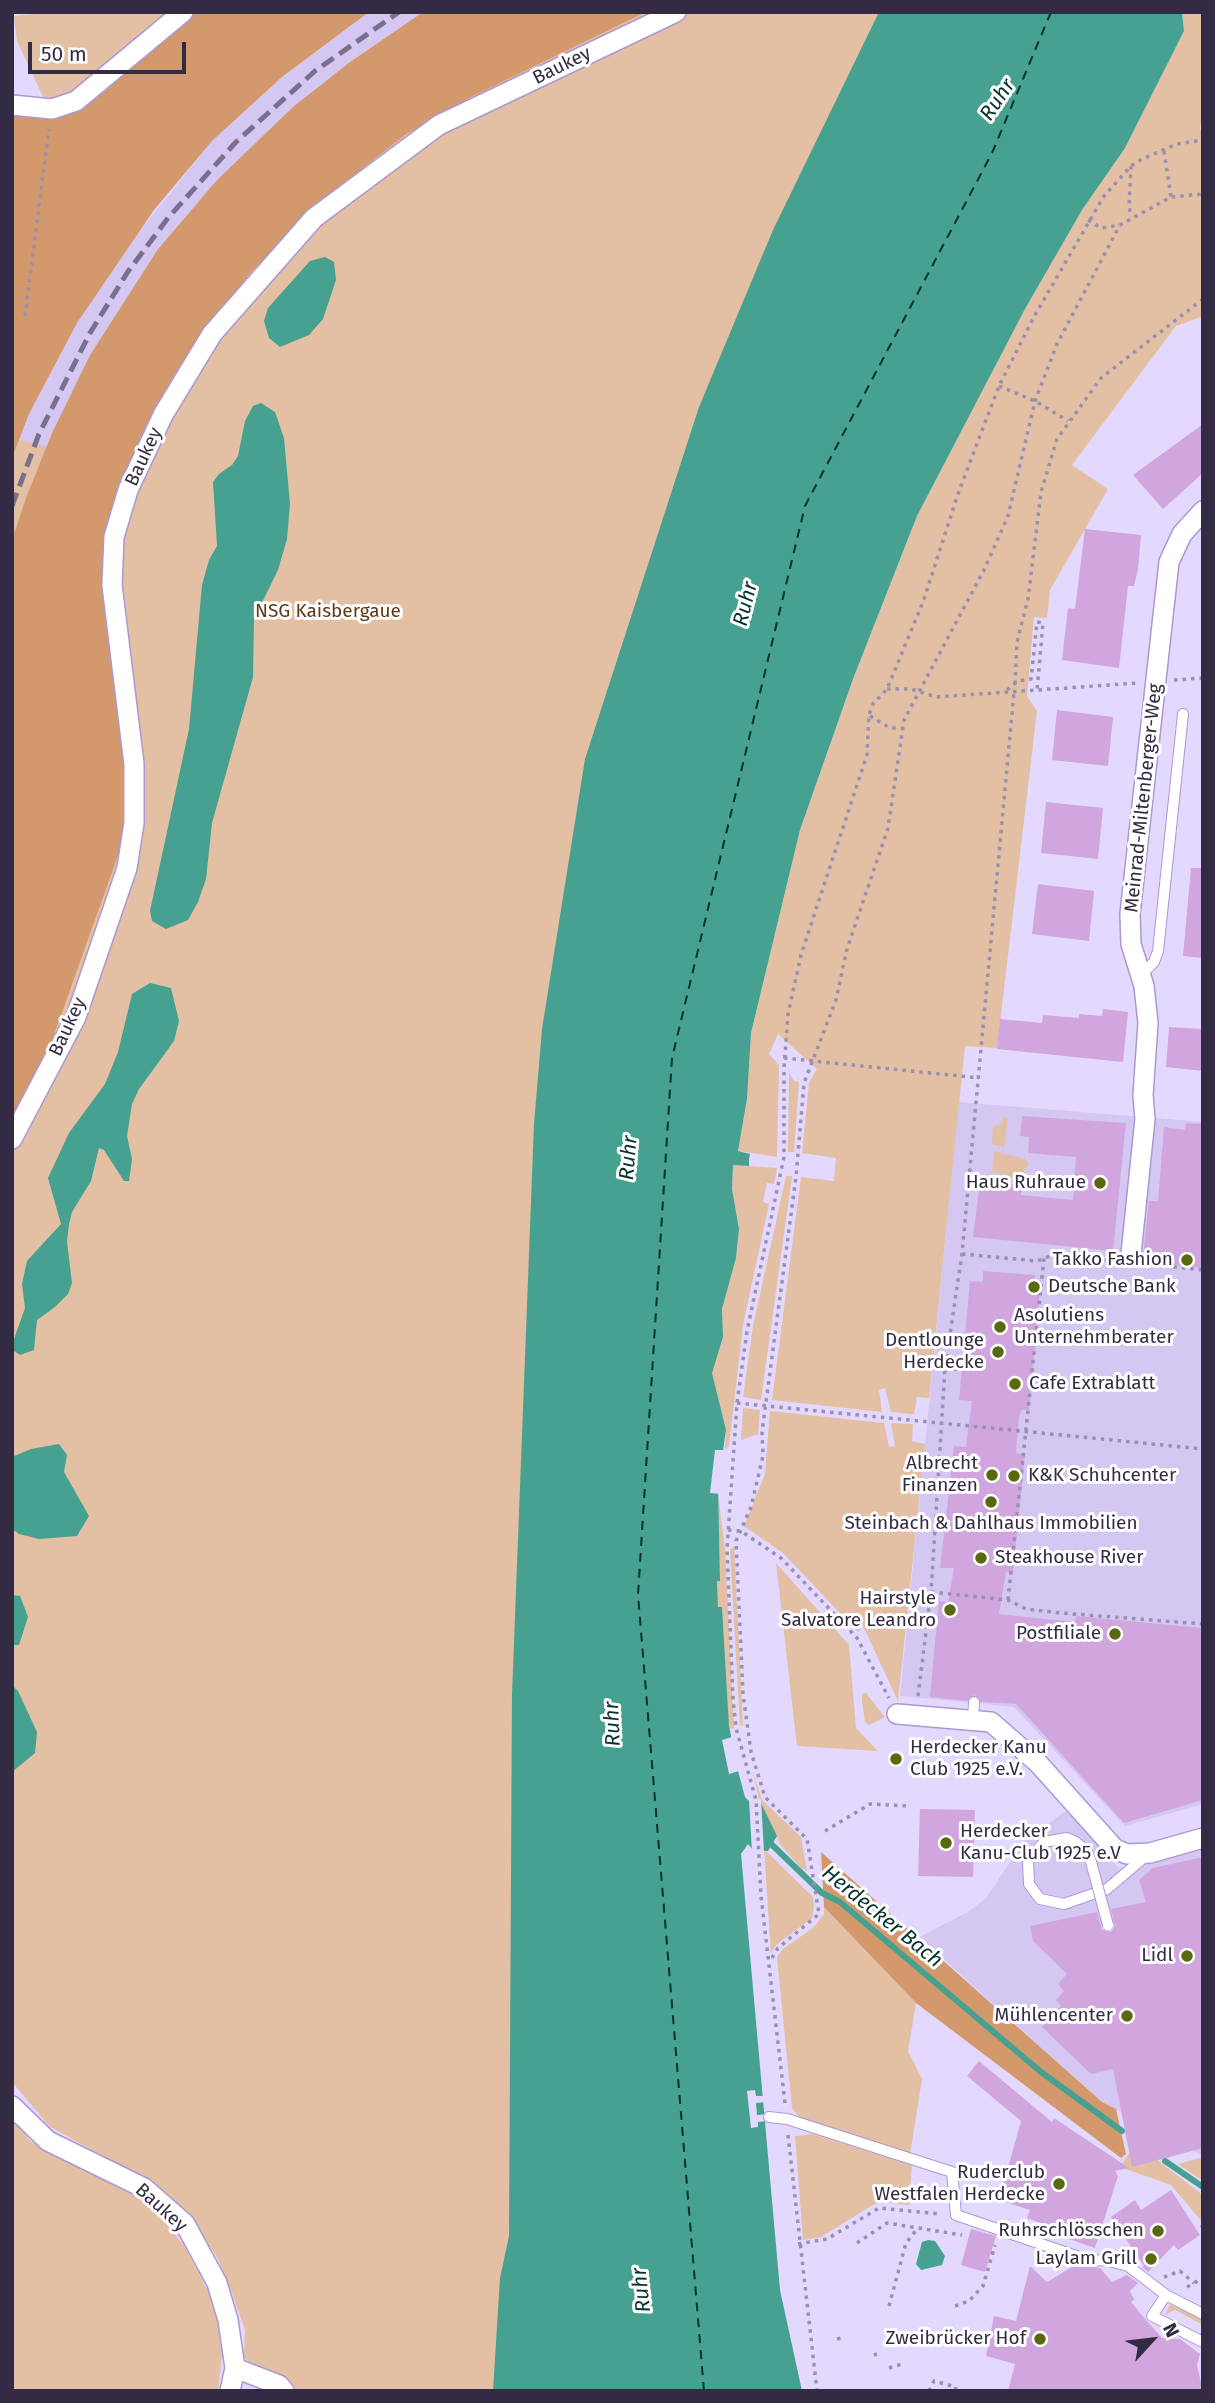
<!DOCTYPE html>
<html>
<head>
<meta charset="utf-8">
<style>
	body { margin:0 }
	#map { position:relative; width:1215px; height:2403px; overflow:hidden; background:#e3d8fe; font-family:"Fira Sans",sans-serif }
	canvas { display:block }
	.frame { position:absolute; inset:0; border:14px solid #332b44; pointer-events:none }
	.north { position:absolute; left:1117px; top:2305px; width:70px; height:70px; -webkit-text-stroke:5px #fff; paint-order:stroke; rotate:63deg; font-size:19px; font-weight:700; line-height:28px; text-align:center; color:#332b44 }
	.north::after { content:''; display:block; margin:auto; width:24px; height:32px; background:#332b44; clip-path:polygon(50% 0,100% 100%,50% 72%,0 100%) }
	.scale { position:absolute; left:28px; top:42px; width:158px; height:32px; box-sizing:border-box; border:4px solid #332b44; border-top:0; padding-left:9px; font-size:21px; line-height:24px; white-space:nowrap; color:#332b44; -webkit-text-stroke:5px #fff; paint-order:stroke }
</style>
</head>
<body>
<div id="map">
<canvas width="1215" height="2403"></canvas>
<div class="frame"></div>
<div class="north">N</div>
<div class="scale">50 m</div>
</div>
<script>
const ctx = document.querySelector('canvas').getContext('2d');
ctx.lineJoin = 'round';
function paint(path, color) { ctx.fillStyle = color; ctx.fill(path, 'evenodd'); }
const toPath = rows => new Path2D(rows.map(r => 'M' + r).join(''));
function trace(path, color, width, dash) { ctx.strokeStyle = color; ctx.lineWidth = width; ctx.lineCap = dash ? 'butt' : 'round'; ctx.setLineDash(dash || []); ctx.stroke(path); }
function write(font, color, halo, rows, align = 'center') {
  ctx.font = font + ' "Fira Sans",sans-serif'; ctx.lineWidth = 6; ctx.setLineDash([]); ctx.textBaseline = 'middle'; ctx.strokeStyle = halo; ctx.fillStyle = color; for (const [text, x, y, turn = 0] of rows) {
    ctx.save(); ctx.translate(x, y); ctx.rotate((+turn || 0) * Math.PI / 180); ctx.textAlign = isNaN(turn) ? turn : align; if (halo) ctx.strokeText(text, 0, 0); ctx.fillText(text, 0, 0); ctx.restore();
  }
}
paint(toPath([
	[369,12,423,12,350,62,294,106,217,180,158,249,90,355,52,433,26,498,12,458,29,414,77,323,119,257,212,141,282,77],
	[959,1102,1203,1122,1203,1804,1125,1826,1014,1707,900,1696],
	[1066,1811,1119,1868,1203,1849,1203,2156,1102,2102,919,1937,968,1912,986,1898,1025,1840]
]), '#d4c8f3');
paint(toPath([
	[51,12,173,12,72,94,45,101,17,41,14,16],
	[437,12,951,12,557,1978,496,2391,296,2391,282,2378,250,2364,244,2357,245,2330,231,2290,217,2257,199,2230,154,2185,49,2126,12,2082,12,438,57,449],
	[1182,12,1203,12,1203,104,1200,130,1203,131,1203,316,1176,326,1072,465,1108,489,1050,590,1047,618,1034,617,1027,696,1037,711,997,1048,965,1046,929,1398,917,1397,914,1414,911,1414,891,1412,885,1388,879,1390,882,1412,772,1400,801,1177,834,1181,836,1158,802,1153,809,1083,817,1069,778,1034,769,1054,779,1065,777,1157,738,1151,747,1099,751,1033,800,830,853,679,917,516,1025,309,1082,210,1125,148,1184,31],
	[789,1073,794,1081,799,1082,794,1152,788,1152],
	[1003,1117,1008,1118,1004,1148,992,1144,993,1126,1002,1124],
	[994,1151,1025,1159,1029,1163,1024,1171,1028,1181,992,1172],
	[733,1165,777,1168,774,1184,767,1183,763,1202,769,1204,743,1325,729,1446,725,1450,726,1430,711,1373,723,1337,722,1309,736,1258,739,1229,732,1189],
	[786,1176,792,1176,761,1400,743,1397,753,1326],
	[743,1408,760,1410,758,1434,741,1440],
	[770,1411,884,1423,889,1447,895,1446,891,1423,913,1424,912,1441,925,1444,898,1701,863,1626,858,1632,783,1553,744,1526,765,1474],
	[718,1494,725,1549,734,1728,729,1729,722,1607,718,1607,717,1581,720,1580],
	[734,1546,743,1725,740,1726,730,1550],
	[776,1563,849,1645,856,1728,878,1751,797,1746],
	[866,1693,885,1717,869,1725,865,1722,862,1701,862,1694],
	[752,1769,762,1800,801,1837,807,1871,801,1868,780,1844,759,1799],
	[764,1849,813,1897,814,1907,812,1918,777,1944,771,1953],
	[824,1907,916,2003,908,2051,922,2079,910,2155,800,2118,792,2108,777,1957,783,1949,814,1927,824,1914],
	[12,2117,30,2141,150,2204,185,2247,215,2305,222,2356,218,2391,12,2391],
	[812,2134,912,2165,909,2205,883,2202,873,2205,821,2237,803,2240,795,2136],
	[1129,2153,1157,2160,1203,2195,1203,2223,1171,2185,1120,2167],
	[1203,2158,1203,2181,1178,2164,1200,2158],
	[1170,2304,1203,2320,1203,2325,1175,2310,1165,2315]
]), '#e3bfa4');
paint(toPath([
	[194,12,369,12,282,77,212,141,154,210,77,323,29,414,12,458,12,108,78,105,104,92],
	[423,12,646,12,469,98,405,135,364,167,321,201,251,272,220,311,166,396,125,472,104,536,102,573,105,617,129,794,121,847,45,1060,12,1121,12,540,26,498,52,433,90,355,158,249,217,180,294,106,350,62],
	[821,1852,1102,2102,1116,2109,1126,2154,1121,2158,916,2003,824,1907]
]), '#d3996c');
paint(toPath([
	[879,12,1182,12,1184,31,1125,148,1082,210,1025,309,917,516,853,679,800,830,751,1033,747,1099,738,1151,750,1154,749,1159,749,1166,733,1165,732,1189,739,1229,736,1258,722,1309,723,1337,712,1373,726,1430,718,1485,720,1581,717,1581,718,1607,722,1607,729,1726,738,1771,745,1797,749,1801,761,1803,777,1836,768,1851,753,1850,748,1844,741,1854,780,2290,802,2391,493,2391,500,2278,509,2236,512,1694,534,1124,542,1029,585,759,699,407,773,230],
	[325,257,334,262,336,280,323,319,309,335,280,347,269,338,264,321,268,308,310,261],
	[261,403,275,412,284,438,290,504,287,539,278,570,254,619,253,677,212,823,206,879,198,902,188,920,166,929,152,921,150,911,189,729,202,585,209,560,217,546,213,482,219,474,232,465,238,456,245,421,253,406],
	[150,983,171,988,179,1021,174,1041,139,1089,132,1104,127,1136,132,1159,129,1181,124,1181,104,1150,99,1148,91,1181,72,1212,69,1224,67,1242,72,1283,68,1294,55,1307,37,1320,34,1350,20,1355,14,1351,13,1342,25,1308,22,1284,27,1261,61,1224,48,1178,69,1133,105,1084,118,1052,132,994],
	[59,1444,67,1455,64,1472,89,1516,77,1536,39,1539,19,1534,12,1529,12,1457,31,1449],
	[12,1595,20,1596,28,1617,19,1645,12,1645],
	[12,1685,18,1691,37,1732,35,1753,12,1772],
	[928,2240,935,2241,945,2256,942,2265,921,2270,916,2264,922,2242]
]), '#46a190');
paint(toPath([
	[715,1450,725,1450,720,1494,710,1493],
	[732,1737,739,1771,729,1774,722,1740],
	[761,1799,764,1852,752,1852,749,1800],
	[755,2090,756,2096,766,2096,767,2102,756,2103,757,2115,768,2114,769,2121,758,2122,758,2127,751,2128,747,2091]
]), '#e3d8fe');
trace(toPath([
	[767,1840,822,1893,840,1902,1041,2072,1122,2131],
	[1165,2161,1203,2187]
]), '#46a190', 6);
trace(toPath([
	[704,2391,638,1595,672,1058,805,506,992,153,1051,12]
]), '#06332b', 2, [9, 7]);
paint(toPath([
	[1203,424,1203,473,1163,509,1133,475],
	[1085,529,1141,535,1138,569,1134,586,1128,586,1119,668,1062,660,1068,608,1075,609],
	[1057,710,1113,717,1108,766,1052,760],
	[1046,802,1103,808,1098,859,1041,853],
	[1191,868,1203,868,1203,958,1183,956],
	[1038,884,1094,891,1089,941,1032,934],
	[1103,1009,1128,1012,1123,1062,997,1049,1000,1019,1042,1023,1043,1015,1079,1018,1079,1014,1102,1016],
	[1169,1027,1203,1029,1203,1071,1166,1067],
	[1022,1116,1126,1123,1113,1251,973,1237,980,1181,1022,1185,1021,1195,1073,1200,1076,1157,1028,1153,1029,1137,1020,1136],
	[1186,1123,1203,1124,1203,1268,1145,1262,1146,1256,1143,1256,1149,1201,1158,1201,1164,1127,1185,1130],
	[983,1271,1035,1275,1034,1281,1041,1281,1029,1410,1022,1410,1019,1416,1016,1453,1025,1454,1013,1573,1006,1572,999,1614,1075,1622,1076,1616,1203,1628,1203,1800,1124,1823,1016,1704,981,1702,975,1695,967,1701,930,1697,939,1601,948,1602,954,1568,940,1568,954,1446,966,1447,972,1401,959,1400,970,1281,983,1282],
	[920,1809,975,1810,973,1877,918,1876],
	[1203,1857,1203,2148,1132,2167,1113,2069,1091,2074,1042,2027,1061,2006,1056,2000,1064,1991,1058,1984,1067,1974,1033,1941,1030,1926,1097,1912,1102,1930,1111,1932,1115,1926,1111,1909,1146,1902,1139,1880,1153,1868],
	[979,2061,1052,2122,1054,2118,1129,2168,1115,2171,1118,2176,1095,2248,1052,2233,1054,2228,1027,2218,1030,2210,999,2200,1021,2121,967,2076],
	[1171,2190,1200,2235,1178,2250,1174,2245,1148,2272,1142,2267,1144,2266,1111,2217,1135,2200,1141,2210],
	[971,2229,996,2236,985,2272,961,2265],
	[1077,2264,1100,2268,1112,2282,1127,2275,1138,2283,1130,2291,1134,2299,1131,2302,1146,2320,1162,2338,1180,2339,1200,2354,1197,2365,1203,2391,1008,2391,1015,2364,986,2356,994,2316,1016,2321,1030,2266,1047,2282]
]), '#d1a6de');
const service = toPath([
	[1141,975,1154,962,1158,951,1183,714],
	[973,1719,974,1702],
	[1091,1862,1086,1850,1074,1841,1067,1838,1044,1842,1028,1861,1029,1884,1040,1899,1064,1904,1107,1889,1147,1855],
	[769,2117,787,2119,952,2172,956,2215,1091,2261,1105,2260,1128,2266,1166,2295,1203,2314],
	[1166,2295,1152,2316,1203,2342]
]);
const minor = toPath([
	[12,105,52,109,76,101,183,12],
	[12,1139,76,1017,127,868,134,823,134,764,112,585,114,537,128,490,163,415,212,334,314,218,439,125,676,12],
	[1131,1254,1145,1119,1143,1095,1148,1023,1144,986,1131,944,1130,914,1169,562,1182,534,1203,511],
	[897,1714,991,1722,1038,1763,1115,1849,1127,1854,1150,1853,1203,1838],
	[12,2106,48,2141,144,2188,185,2224,217,2283,228,2320,235,2368,230,2391],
	[235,2368,279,2385,284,2391]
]);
trace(service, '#ab98d5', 12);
trace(minor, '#ab98d5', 22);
trace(toPath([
	[1164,151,1171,197],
	[1131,166,1129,206,1131,217],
	[1088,220,1101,228,1120,225,1171,197,1203,194],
	[25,316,49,129],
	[999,386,1035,401,1068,421],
	[1174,680,1203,678],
	[1015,684,1017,642,1028,599,1041,492,1057,439,1101,378,1203,299],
	[887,689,911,689,936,697,1138,683],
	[1007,690,1018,681,1031,679,1037,622,1043,623,1037,691],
	[870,716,890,728,902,728],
	[784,1058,979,1078],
	[962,1254,1037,1261,1050,1256,1113,1261],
	[1148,1264,1203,1270],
	[945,1368,961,1370],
	[737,1403,1203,1449],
	[728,1530,741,1531,781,1558,857,1638,889,1698],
	[931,1592,1008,1600,1026,1609,1061,1613,1203,1624],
	[1008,1600,1044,1258],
	[918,1696,931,1592,945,1368,962,1254,1014,692],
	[825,1831,870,1804,909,1806],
	[772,1958,778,1948,819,1914,807,1839,765,1797,751,1752,743,1694,736,1541,751,1507,763,1456,762,1432,796,1177,804,1083,836,1000,847,949,888,828,904,720,984,570,1008,516,1035,401,1057,344,1120,225],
	[785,2103,761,1896,756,1800,736,1728,733,1699,727,1549,737,1403,747,1331,784,1157,784,1068,788,1014,801,955,867,755,869,715,873,704,887,689,923,602,959,491,999,386,1035,315,1104,196,1131,166,1142,159,1177,144,1203,140],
	[788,2135,817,2391],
	[1201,2225,1203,2227],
	[857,2243,887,2223,962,2235],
	[798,2244,827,2239,879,2208,940,2214],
	[1164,2277,1180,2271,1194,2283],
	[1187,2287,1203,2278],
	[889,2306,906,2243,917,2229],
	[955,2306,969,2301,983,2286,995,2245],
	[837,2339,841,2338],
	[874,2355,877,2354],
	[889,2368,905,2363],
	[929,2391,934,2381,956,2387,955,2391]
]), '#9a90b0', 3.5, [3.5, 5]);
trace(service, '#fff', 10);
trace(minor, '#fff', 19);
trace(toPath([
	[12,506,39,434,90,333,127,273,168,218,236,142,315,71,399,12]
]), '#79708e', 5, [14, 7]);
const serviceBridge = toPath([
	[1091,1862,1108,1925]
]);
trace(serviceBridge, '#ab98d5', 12, []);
trace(serviceBridge, '#fff', 10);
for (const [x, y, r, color] of [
	[1100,1183,7,"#5a680f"],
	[1187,1260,7,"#5a680f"],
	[1034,1287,7,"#5a680f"],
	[1000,1327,7,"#5a680f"],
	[998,1352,7,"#5a680f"],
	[1015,1384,7,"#5a680f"],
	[992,1475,7,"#5a680f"],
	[1014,1476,7,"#5a680f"],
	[991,1502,7,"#5a680f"],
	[981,1558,7,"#5a680f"],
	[950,1610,7,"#5a680f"],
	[1115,1634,7,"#5a680f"],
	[896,1759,7,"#5a680f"],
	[946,1843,7,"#5a680f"],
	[1187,1956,7,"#5a680f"],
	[1127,2016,7,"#5a680f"],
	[1059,2184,7,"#5a680f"],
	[1158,2231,7,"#5a680f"],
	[1151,2259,7,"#5a680f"],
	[1040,2339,7,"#5a680f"]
]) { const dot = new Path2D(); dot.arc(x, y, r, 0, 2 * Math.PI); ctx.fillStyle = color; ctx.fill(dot); trace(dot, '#fff', 2.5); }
write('19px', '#332b44', '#fff', [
	["Baukey",562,66,-26],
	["Baukey",144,457,-65],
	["Meinrad-Miltenberger-Weg",1144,798,-84],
	["Baukey",68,1027,-65],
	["Baukey",161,2208,42]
]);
write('19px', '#603917', '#fff', [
	["NSG Kaisbergaue",328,612]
]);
write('19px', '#332b44', '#fff', [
	["Haus Ruhraue",1086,1183],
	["Takko Fashion",1173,1260],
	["Deutsche Bank",1048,1287,"left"],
	["Asolutiens",1014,1316,"left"],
	["Unternehmberater",1014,1338,"left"],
	["Dentlounge",984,1341],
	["Herdecke",984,1363],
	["Cafe Extrablatt",1029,1384,"left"],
	["Albrecht",978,1464],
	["Finanzen",978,1486],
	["K&K Schuhcenter",1028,1476,"left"],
	["Steinbach & Dahlhaus Immobilien",991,1524,"center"],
	["Steakhouse River",995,1558,"left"],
	["Hairstyle",936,1599],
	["Salvatore Leandro",936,1621],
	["Postfiliale",1101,1634],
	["Herdecker Kanu",910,1748,"left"],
	["Club 1925 e.V.",910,1770,"left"],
	["Herdecker",960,1832,"left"],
	["Kanu-Club 1925 e.V",960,1854,"left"],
	["Lidl",1173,1956],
	["Mühlencenter",1113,2016],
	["Ruderclub",1045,2173],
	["Westfalen Herdecke",1045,2195],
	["Ruhrschlösschen",1144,2231],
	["Laylam Grill",1137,2259],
	["Zweibrücker Hof",1026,2339]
], 'right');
write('italic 21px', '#06332b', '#fff', [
	["Ruhr",998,100,-56],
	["Ruhr",746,604,-76],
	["Ruhr",629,1158,-85],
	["Ruhr",613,1724,-92],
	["Herdecker Bach",882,1917,39],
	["Ruhr",642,2290,-96]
]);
</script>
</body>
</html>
